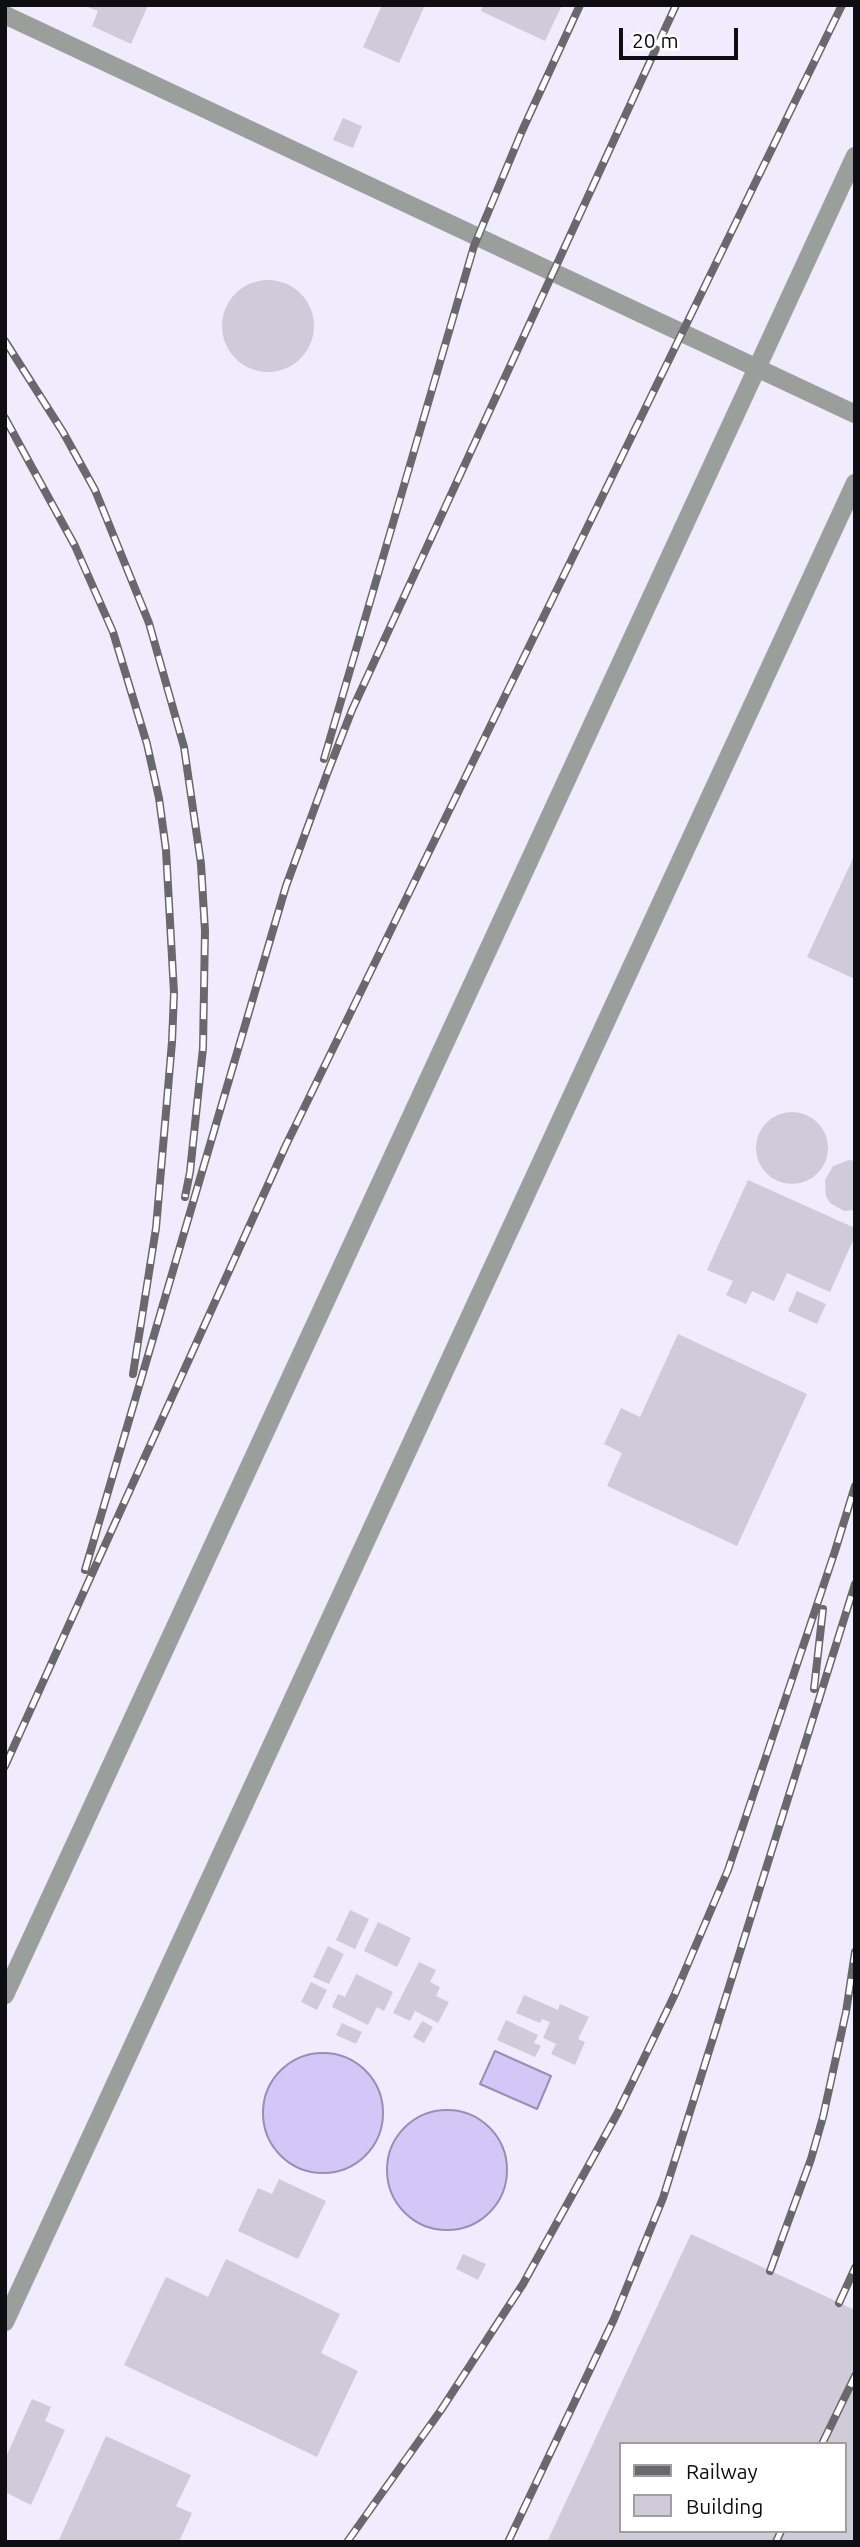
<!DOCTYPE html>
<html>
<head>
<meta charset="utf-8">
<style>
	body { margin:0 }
	#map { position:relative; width:860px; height:2547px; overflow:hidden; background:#fbf9ff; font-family:Ubuntu,sans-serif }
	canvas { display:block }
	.frame { position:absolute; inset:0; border:7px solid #0e0d11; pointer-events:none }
	.legend { position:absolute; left:619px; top:2442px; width:228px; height:91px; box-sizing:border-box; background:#fff; border:2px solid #9f9ea0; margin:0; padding:9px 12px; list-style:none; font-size:21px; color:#0e0d11 }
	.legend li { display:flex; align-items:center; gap:14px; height:35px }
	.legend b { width:35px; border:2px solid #9f9ea0 }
	.scale { position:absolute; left:619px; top:28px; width:119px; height:32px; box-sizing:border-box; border:4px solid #0e0d11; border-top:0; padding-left:9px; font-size:21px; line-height:24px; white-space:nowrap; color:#0e0d11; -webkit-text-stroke:5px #fff; paint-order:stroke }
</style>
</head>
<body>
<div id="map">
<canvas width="860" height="2547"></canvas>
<div class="frame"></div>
<ul class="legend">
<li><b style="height:9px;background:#69686c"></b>Railway</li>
<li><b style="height:19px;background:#cfcbd8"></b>Building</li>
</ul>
<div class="scale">20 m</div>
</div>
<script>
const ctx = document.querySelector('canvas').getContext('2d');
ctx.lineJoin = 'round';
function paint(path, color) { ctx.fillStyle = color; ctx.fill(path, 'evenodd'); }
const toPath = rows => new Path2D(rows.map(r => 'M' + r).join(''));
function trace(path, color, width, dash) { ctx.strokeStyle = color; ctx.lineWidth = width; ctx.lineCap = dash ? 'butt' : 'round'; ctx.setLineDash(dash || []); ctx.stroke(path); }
paint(toPath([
	[5,5,855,5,855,2542,5,2542],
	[620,2444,844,2444,844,2531,620,2531]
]), '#f1ecfd');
const water = toPath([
	[495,2051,551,2076,537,2109,480,2084,495,2051],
	'263 2113a60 60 0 1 1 120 0a60 60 0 1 1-120 0Z',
	'387 2170a60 60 0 1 1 120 0a60 60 0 1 1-120 0Z'
]);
paint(water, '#d5c6f8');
trace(water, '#998eb3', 2);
paint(toPath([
	[83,5,148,5,131,44,92,26,98,11],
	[382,5,425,5,399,63,363,47],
	[483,5,562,5,545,41,481,11],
	[343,118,362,126,353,148,333,140],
	'222 326a46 46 0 1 1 92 0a46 46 0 1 1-92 0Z',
	[855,854,855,979,807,957],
	'756 1148a36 36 0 1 1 72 0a36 36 0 1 1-72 0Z',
	[849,1160,855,1161,855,1210,844,1211,830,1203,826,1196,825,1180,833,1166],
	[748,1180,855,1228,855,1236,830,1292,787,1273,774,1301,752,1291,746,1304,726,1295,733,1281,707,1270],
	[797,1291,826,1304,817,1324,788,1311],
	[678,1334,807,1394,737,1546,607,1486,622,1453,604,1444,621,1408,640,1417],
	[350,1910,369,1919,355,1949,336,1940],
	[378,1922,411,1938,397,1967,364,1951],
	[328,1946,344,1954,329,1984,313,1977],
	[419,1962,436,1970,430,1982,440,1987,436,1996,449,2002,438,2023,415,2011,410,2021,393,2013],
	[356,1974,393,1992,384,2011,377,2007,368,2025,332,2007,338,1994,345,1997],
	[311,1982,327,1990,317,2010,301,2002],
	[524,1995,558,2010,560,2004,589,2017,578,2039,585,2042,575,2065,551,2054,556,2044,543,2038,550,2022,542,2019,540,2023,516,2013],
	[506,2020,538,2035,534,2043,541,2046,535,2057,497,2040],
	[422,2021,433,2027,424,2043,413,2037],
	[342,2023,362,2032,356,2044,336,2035],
	[279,2179,326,2201,298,2259,238,2231,258,2188,272,2194],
	[691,2234,855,2310,855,2542,547,2542],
	[620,2444,844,2444,844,2531,620,2531],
	[463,2254,486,2264,478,2280,456,2269],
	[226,2259,340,2314,321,2353,358,2371,317,2457,124,2365,166,2277,208,2297],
	[32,2399,51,2407,45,2421,65,2430,31,2505,5,2492,5,2459],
	[106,2436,191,2475,176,2506,192,2513,179,2542,58,2542]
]), '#cfcbd8');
const lane = toPath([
	[5,15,855,414],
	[5,1995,855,156],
	[5,2322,855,483]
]);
trace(lane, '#d5d3d9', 19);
trace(lane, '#9a9f9b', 18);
const rail = toPath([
	[5,341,63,432,95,490,149,623,184,747,201,864,205,931,203,1048,190,1172,185,1197],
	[5,418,75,546,113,632,147,744,159,798,166,850,174,993,172,1042,156,1228,133,1374],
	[324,759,474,246,522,131,580,5],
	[85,1570,286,886,327,774,352,710,676,5],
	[814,1689,823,1609],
	[5,1766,286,1145,842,5],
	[770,2271,811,2159,823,2117,846,2012,855,1952],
	[839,2303,855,2268],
	[822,2444,855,2376],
	[347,2542,441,2410,523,2284,617,2114,675,1994,728,1870,835,1551,855,1486],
	[508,2542,614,2319,663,2198,855,1584],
	[776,2542,781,2531]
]);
trace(rail, '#69686c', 8);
trace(rail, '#fff', 5, [16]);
</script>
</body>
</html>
